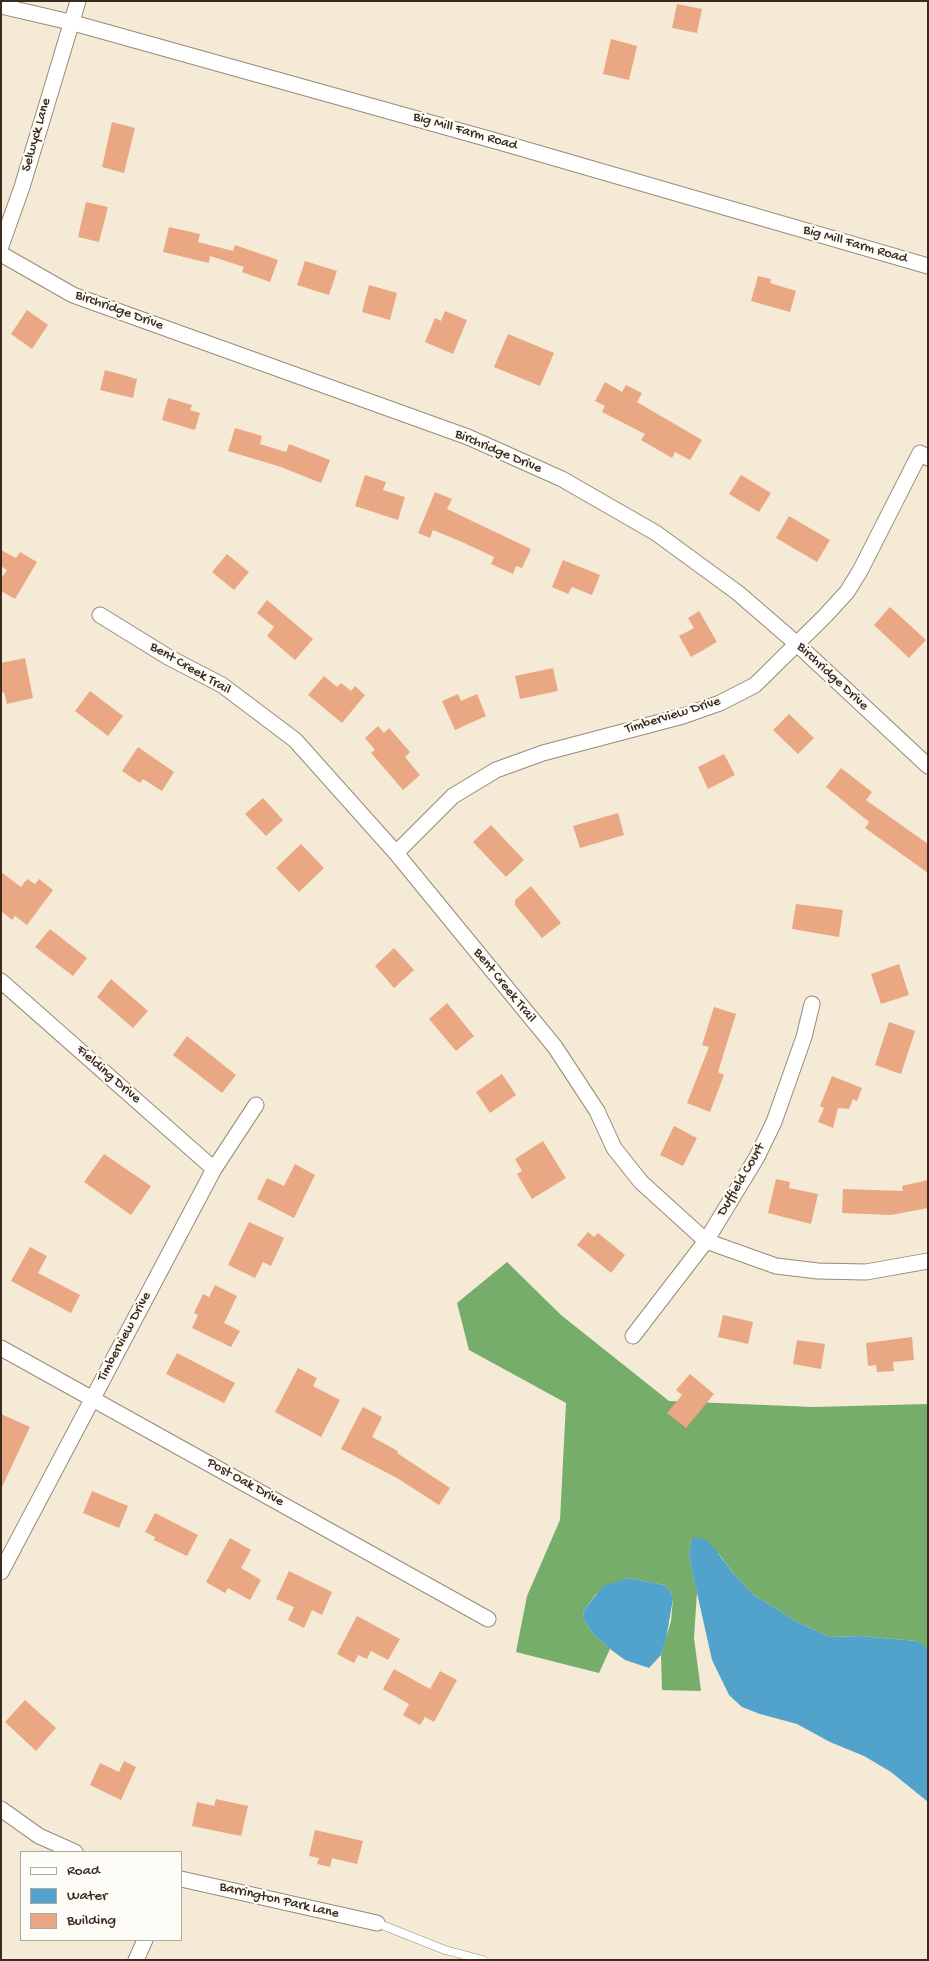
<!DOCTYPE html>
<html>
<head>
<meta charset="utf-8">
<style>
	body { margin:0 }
	#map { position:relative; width:929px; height:1961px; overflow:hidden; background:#f5ead5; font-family:"Gochi Hand",sans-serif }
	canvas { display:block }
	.frame { position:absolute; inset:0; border:2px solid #3b2a1e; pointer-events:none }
	.legend { position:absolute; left:20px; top:1851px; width:162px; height:90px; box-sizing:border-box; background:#fdfcf7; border:1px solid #afa8a0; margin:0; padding:6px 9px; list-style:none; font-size:15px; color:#3b2a1e }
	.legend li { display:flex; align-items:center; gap:10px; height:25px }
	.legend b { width:25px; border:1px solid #afa8a0 }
</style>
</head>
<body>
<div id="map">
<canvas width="929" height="1961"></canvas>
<div class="frame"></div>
<ul class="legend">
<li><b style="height:6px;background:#fff"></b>Road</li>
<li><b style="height:14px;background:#51a3cc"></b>Water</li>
<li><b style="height:14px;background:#eaa784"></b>Building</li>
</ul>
</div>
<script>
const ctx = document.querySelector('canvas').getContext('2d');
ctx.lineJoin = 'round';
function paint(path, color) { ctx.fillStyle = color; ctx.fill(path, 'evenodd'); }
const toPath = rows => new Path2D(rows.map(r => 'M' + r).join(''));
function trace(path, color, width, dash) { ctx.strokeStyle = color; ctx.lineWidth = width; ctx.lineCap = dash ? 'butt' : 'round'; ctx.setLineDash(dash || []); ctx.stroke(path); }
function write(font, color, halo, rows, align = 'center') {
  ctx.font = font + ' "Gochi Hand",sans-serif'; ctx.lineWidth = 4.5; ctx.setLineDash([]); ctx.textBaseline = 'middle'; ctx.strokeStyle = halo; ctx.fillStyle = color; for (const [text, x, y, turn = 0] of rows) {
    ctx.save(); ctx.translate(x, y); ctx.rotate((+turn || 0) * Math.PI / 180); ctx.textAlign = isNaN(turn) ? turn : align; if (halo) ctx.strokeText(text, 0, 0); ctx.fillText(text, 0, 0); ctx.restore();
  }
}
paint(toPath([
	[507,1262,561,1315,669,1401,813,1407,928,1404,928,1651,917,1641,860,1636,830,1637,799,1623,754,1595,736,1577,719,1554,691,1540,689,1557,697,1592,694,1638,701,1691,662,1690,661,1655,671,1621,673,1599,670,1591,664,1585,629,1578,596,1594,584,1610,583,1618,593,1634,610,1649,599,1673,516,1652,527,1596,560,1520,566,1403,469,1350,457,1303]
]), '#76ad6b');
paint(toPath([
	[697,1537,707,1541,714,1548,736,1577,754,1595,799,1623,830,1637,860,1636,917,1641,925,1646,928,1651,928,1802,891,1772,864,1756,830,1742,797,1724,760,1714,742,1707,729,1695,712,1660,689,1557,691,1540],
	[629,1578,664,1585,670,1591,673,1599,666,1639,661,1655,649,1668,625,1660,610,1649,593,1634,583,1618,584,1610,603,1586]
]), '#51a3cc');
paint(toPath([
	[677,4,702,9,697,33,672,28],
	[611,39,637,46,629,80,603,74],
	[112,122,135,128,124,173,102,167],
	[86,202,108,207,99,242,78,237],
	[169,227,200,234,198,242,233,251,235,245,278,260,270,282,242,272,244,267,210,256,209,263,163,252],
	[305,261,337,271,329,295,297,285],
	[758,276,771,279,770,283,796,291,790,312,751,301],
	[369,285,397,293,390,320,362,312],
	[27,310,48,325,32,349,11,334],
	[445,311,467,320,453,354,425,342,435,318,441,321],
	[508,334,554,353,540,386,494,367],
	[105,370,137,379,133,398,100,390],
	[605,382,622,392,626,385,642,393,637,402,702,440,690,460,675,452,672,458,641,440,645,434,602,412,605,406,595,401],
	[168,398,192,405,190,410,200,413,195,430,162,420],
	[235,428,262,436,260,444,286,452,289,444,330,460,321,483,281,467,228,451],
	[365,475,386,482,383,490,405,497,398,520,355,506],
	[741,475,771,493,759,512,729,494],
	[435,492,452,499,447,509,531,549,522,568,516,566,513,574,491,564,494,557,462,542,433,530,430,538,418,533],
	[789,516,830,540,817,562,776,538],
	[1,550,16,558,20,552,37,562,15,599,1,591,1,579,7,570,1,566],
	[227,554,249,572,234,590,212,572],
	[563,560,600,575,592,595,572,587,568,594,552,587],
	[267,600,313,639,295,660,267,636,274,627,257,613],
	[890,607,926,640,909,658,874,625],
	[699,611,717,642,691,657,679,636,694,628,688,618],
	[25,658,33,698,7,704,4,692,1,693,1,663],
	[553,668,558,691,520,699,515,676],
	[324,676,337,687,341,683,351,691,355,686,365,695,342,723,308,695],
	[90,691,123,716,108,736,75,711],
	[458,694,461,701,477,694,486,716,455,730,442,701],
	[789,714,814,738,798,754,773,730],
	[378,726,384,733,389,728,410,752,405,757,420,775,403,790,371,753,375,750,365,738],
	[138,747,174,772,162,791,143,779,140,783,122,771],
	[724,754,735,775,708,789,698,767],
	[841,768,872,792,866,800,928,844,928,873,865,828,869,822,826,787],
	[263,798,283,820,266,836,245,814],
	[618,813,624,835,580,848,573,826],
	[491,825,524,860,506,877,473,842],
	[301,844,324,868,299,892,276,868],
	[1,872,21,887,27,879,35,884,39,879,53,890,27,925,15,916,12,920,1,911],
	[531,886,561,923,542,938,515,905,515,900],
	[796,904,843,910,839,937,792,929],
	[50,929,87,958,73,976,35,947],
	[394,948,414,970,394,988,375,966],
	[899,964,909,995,881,1004,871,974],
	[111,979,148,1011,133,1028,97,997],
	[447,1003,474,1036,456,1051,429,1019],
	[714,1007,736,1014,718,1072,724,1075,710,1112,687,1103,709,1047,702,1045],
	[889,1022,915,1031,901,1074,875,1065],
	[187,1036,236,1075,222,1093,173,1055],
	[502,1074,516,1095,490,1113,476,1092],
	[832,1076,862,1088,857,1101,853,1099,849,1109,838,1108,833,1128,818,1122,824,1108,820,1106],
	[674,1126,697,1138,683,1166,660,1155],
	[543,1141,566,1178,532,1199,517,1174,522,1171,515,1159],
	[104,1154,151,1186,131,1215,84,1182],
	[295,1164,315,1175,294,1218,257,1199,267,1178,284,1186],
	[776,1179,790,1182,789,1188,818,1194,811,1224,768,1213],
	[928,1180,928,1208,891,1215,842,1213,843,1189,903,1191,902,1186],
	[249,1222,284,1238,271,1266,263,1262,255,1278,228,1265],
	[588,1232,594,1237,598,1233,625,1255,611,1273,577,1245],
	[30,1247,47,1256,38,1273,80,1295,71,1313,11,1281],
	[215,1285,237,1296,224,1323,240,1331,231,1347,192,1328,198,1315,194,1313,203,1294,209,1297],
	[723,1315,753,1322,748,1344,718,1337],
	[912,1337,914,1360,893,1362,894,1371,877,1372,876,1365,868,1366,866,1343],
	[797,1340,825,1344,821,1369,793,1364],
	[177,1353,235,1383,224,1403,166,1374],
	[298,1368,317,1378,313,1386,340,1400,321,1437,275,1412],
	[690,1374,714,1394,686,1428,667,1413,682,1395,676,1390],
	[363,1407,382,1417,372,1437,398,1451,397,1453,450,1488,439,1505,397,1478,341,1449],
	[1,1414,30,1427,1,1489],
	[92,1491,128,1506,119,1528,83,1513],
	[155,1513,198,1535,187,1556,154,1540,155,1537,145,1532],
	[230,1538,251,1550,241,1568,261,1580,250,1600,228,1588,225,1593,206,1582],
	[289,1571,332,1592,322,1615,312,1610,304,1628,288,1620,294,1607,276,1599],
	[357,1616,400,1639,388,1660,371,1651,367,1659,358,1655,354,1663,337,1654],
	[394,1669,430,1689,440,1671,457,1680,434,1722,425,1717,420,1725,403,1715,409,1704,383,1689],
	[25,1700,56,1728,36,1751,5,1722],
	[124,1761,136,1767,121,1800,90,1785,100,1763,119,1772],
	[216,1799,248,1806,241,1836,192,1826,197,1802,214,1806],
	[315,1830,363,1841,357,1864,332,1858,330,1867,317,1864,319,1858,309,1856]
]), '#eaa784');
const lane = toPath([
	[377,1923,445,1950,483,1960]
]);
const street = toPath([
	[1,6,70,22,503,143,928,266],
	[1,246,22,187,78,1],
	[1,254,73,295,468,437,562,479,656,533,738,593,797,644,928,766],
	[100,615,168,657,222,685,295,740,396,853,555,1047,597,1111,614,1148,641,1182,706,1241,776,1266,818,1271,866,1272,928,1261],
	[396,853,453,796,496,770,543,753,683,716,720,703,755,685,825,616,847,592,860,571,920,453,928,458],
	[1,981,214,1169],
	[633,1336,706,1241,757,1157,774,1122,804,1037,812,1004],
	[1,1348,488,1619],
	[1,1572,214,1169,256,1105],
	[1,1809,39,1836,75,1852],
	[181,1879,377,1923],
	[136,1960,145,1940]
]);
trace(lane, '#988a7a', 9);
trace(street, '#988a7a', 17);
trace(lane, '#fff', 8);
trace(street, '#fff', 15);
write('14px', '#3b2a1e', '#fdfcf7', [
	["Big Mill Farm Road",465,132,16],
	["Selwyck Lane",37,135,-74],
	["Big Mill Farm Road",855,245,16],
	["Birchridge Drive",119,311,20],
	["Birchridge Drive",498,452,23],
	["Bent Creek Trail",190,669,30],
	["Birchridge Drive",832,677,43],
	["Timberview Drive",673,716,-17],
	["Bent Creek Trail",504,986,51],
	["Fielding Drive",108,1075,41],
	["Duffield Court",742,1180,-60],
	["Timberview Drive",125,1337,-62],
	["Post Oak Drive",245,1483,29],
	["Barrington Park Lane",279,1901,13]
]);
</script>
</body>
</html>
